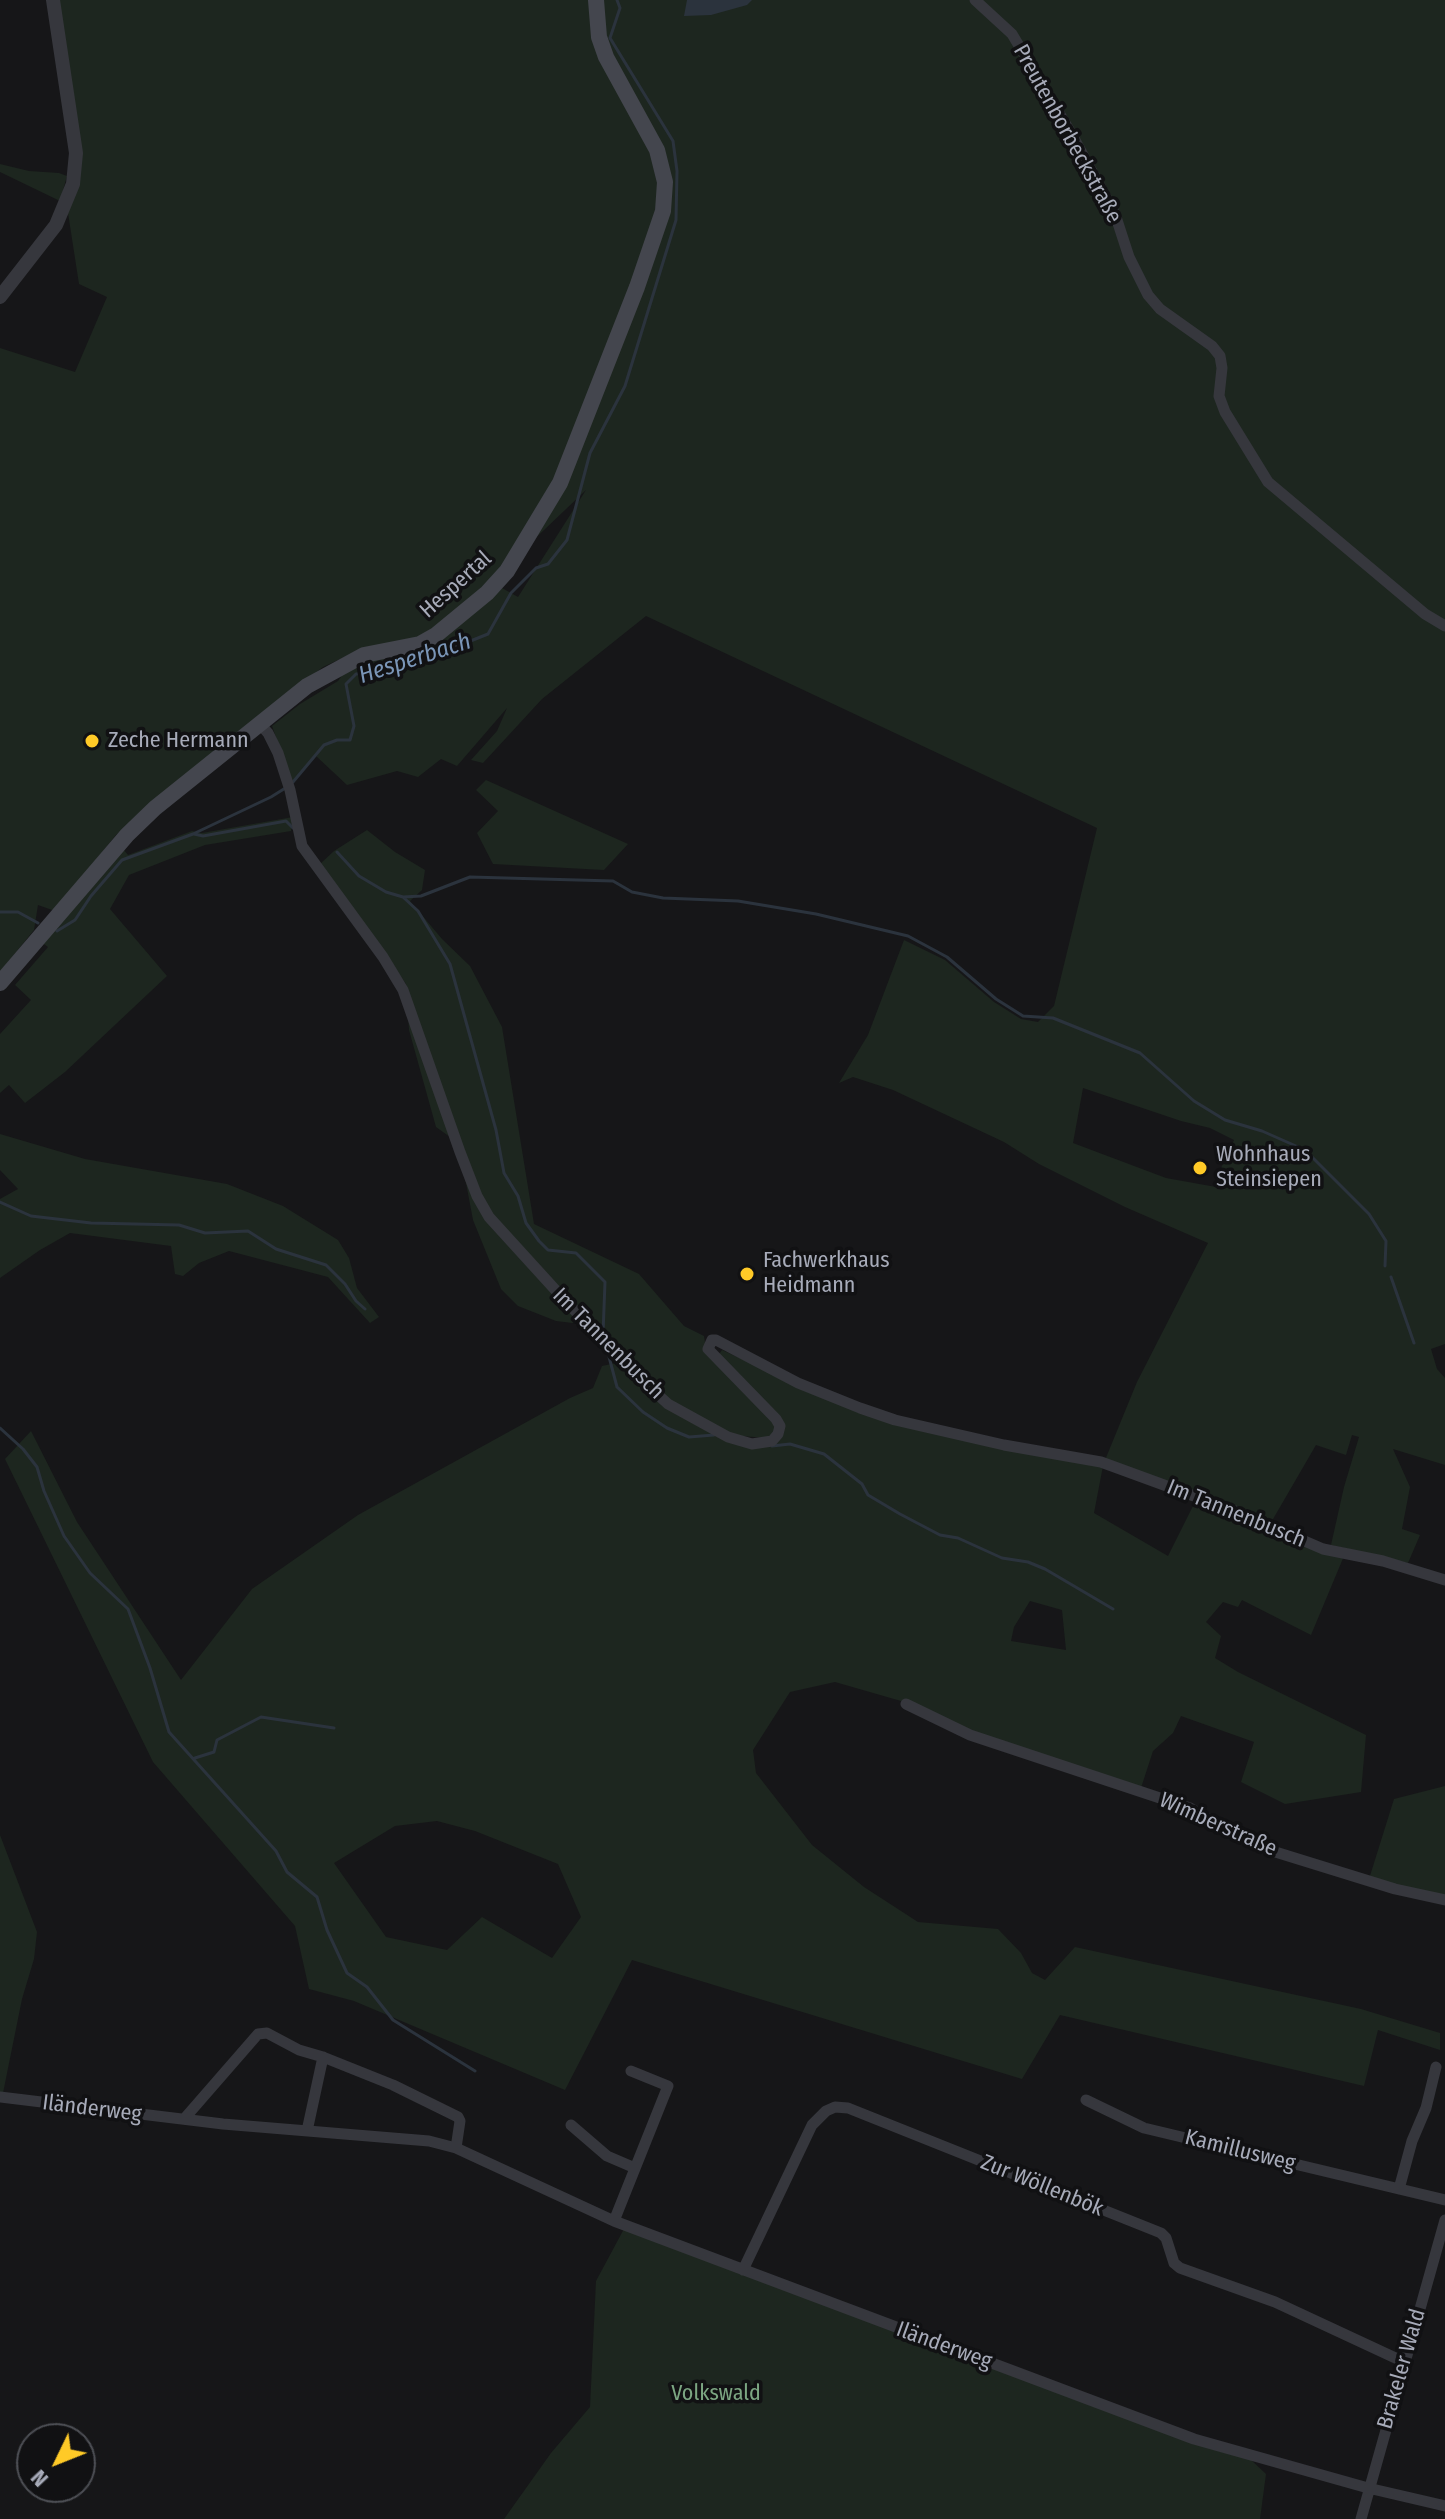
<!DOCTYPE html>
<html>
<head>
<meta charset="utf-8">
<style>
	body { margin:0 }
	#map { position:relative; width:1445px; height:2519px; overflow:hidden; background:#161618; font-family:"Fira Sans Condensed",sans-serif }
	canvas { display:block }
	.north { position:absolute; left:16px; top:2423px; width:80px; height:80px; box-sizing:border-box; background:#111113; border:2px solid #4d4f55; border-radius:50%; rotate:227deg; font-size:22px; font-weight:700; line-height:32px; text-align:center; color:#a7abb9 }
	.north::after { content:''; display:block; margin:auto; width:28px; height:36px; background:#ffca27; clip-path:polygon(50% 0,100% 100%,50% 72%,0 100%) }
</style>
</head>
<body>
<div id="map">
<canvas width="1445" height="2519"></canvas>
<div class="north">N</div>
</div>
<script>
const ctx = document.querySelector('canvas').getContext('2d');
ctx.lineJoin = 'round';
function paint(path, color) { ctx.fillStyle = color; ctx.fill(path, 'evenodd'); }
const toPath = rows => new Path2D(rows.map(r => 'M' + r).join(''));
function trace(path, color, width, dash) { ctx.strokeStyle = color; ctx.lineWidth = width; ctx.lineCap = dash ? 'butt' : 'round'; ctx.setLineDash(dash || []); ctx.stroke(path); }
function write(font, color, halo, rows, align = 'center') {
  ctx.font = font + ' "Fira Sans Condensed",sans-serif'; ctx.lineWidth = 7; ctx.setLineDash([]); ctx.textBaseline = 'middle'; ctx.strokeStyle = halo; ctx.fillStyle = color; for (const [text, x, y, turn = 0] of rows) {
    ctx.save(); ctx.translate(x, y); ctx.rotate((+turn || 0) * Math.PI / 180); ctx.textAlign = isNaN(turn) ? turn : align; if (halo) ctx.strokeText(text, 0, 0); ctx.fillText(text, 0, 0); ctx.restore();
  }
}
paint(toPath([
	[58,0,1445,0,1445,1344,1431,1349,1437,1369,1445,1378,1445,1465,1393,1449,1410,1487,1402,1529,1420,1535,1408,1563,1331,1545,1344,1487,1359,1437,1352,1435,1346,1455,1316,1445,1269,1526,1344,1556,1311,1635,1242,1600,1238,1607,1223,1602,1206,1622,1221,1636,1215,1658,1238,1672,1366,1735,1361,1792,1285,1804,1241,1782,1254,1742,1181,1716,1173,1733,1153,1751,1141,1788,973,1732,901,1701,835,1682,790,1692,753,1750,756,1773,812,1845,864,1887,918,1922,998,1929,1021,1953,1032,1973,1045,1980,1075,1947,1361,2009,1440,2033,1440,2050,1378,2030,1364,2086,1060,2015,1022,2079,632,1960,565,2090,354,2001,309,1989,295,1926,153,1762,5,1459,31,1431,77,1522,181,1680,252,1589,358,1515,570,1398,593,1388,602,1366,621,1362,643,1385,752,1447,783,1427,717,1357,722,1350,848,1408,1103,1465,1137,1382,1208,1243,1125,1207,1039,1164,1004,1142,893,1090,853,1077,839,1083,868,1035,904,940,945,960,994,1002,1021,1019,1038,1022,1054,1006,1097,828,646,616,542,699,483,763,471,760,497,731,507,708,457,766,441,759,418,777,397,771,347,785,316,756,292,782,272,726,300,704,338,681,345,671,369,661,409,655,432,645,502,588,518,597,586,490,458,612,428,632,407,642,351,654,323,667,155,799,116,835,55,911,38,905,34,930,0,972,0,348,75,372,107,297,79,284,68,213,78,181],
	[1083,1088,1181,1121,1210,1128,1234,1140,1221,1168,1216,1187,1166,1178,1073,1143],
	[1103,1466,1196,1500,1168,1556,1094,1513],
	[1030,1601,1062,1610,1066,1650,1011,1641,1014,1627],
	[437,1821,475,1831,558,1864,581,1917,552,1958,482,1917,447,1950,386,1937,334,1863,395,1826],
	[0,164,29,171,59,173,67,176,60,201,0,172],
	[486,780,628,844,604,870,493,864,477,833,498,811,476,790],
	[293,817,291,831,205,845,129,875,110,909,167,976,65,1072,25,1103,9,1085,0,1093,0,1034,31,1000,15,985,48,947,41,942,123,849,128,855,192,831,202,833],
	[367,830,395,852,425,870,422,890,410,901,442,939,470,966,502,1027,534,1224,639,1274,684,1326,704,1336,706,1349,775,1420,776,1433,767,1438,727,1435,679,1410,581,1324,556,1321,518,1306,501,1289,473,1220,463,1167,450,1137,436,1127,409,1030,406,984,320,864,334,851],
	[0,1134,85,1159,227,1184,283,1206,338,1240,349,1258,357,1288,379,1317,370,1323,328,1277,229,1251,199,1263,183,1276,175,1274,171,1246,70,1233,40,1250,0,1278,0,1199,18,1189,0,1170],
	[1445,1786,1445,1896,1369,1879,1394,1799],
	[0,1835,37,1932,34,1959,22,1999,3,2093,0,2093],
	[625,2227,1249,2458,1266,2474,1260,2519,504,2519,551,2453,590,2407,596,2281]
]), '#1d261f');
paint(toPath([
	[687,0,752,0,747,5,711,15,684,16]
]), '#2b333d');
trace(toPath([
	[293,782,324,745,337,740,350,740,354,726,346,684,356,674,403,668,488,634,511,593,536,568,548,564,567,540,590,453,625,386,676,220,677,171,673,141,610,38,620,8,617,0],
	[194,834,203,836,286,821,293,828],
	[337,852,359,876,386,892,403,897,418,911,450,964,496,1130,504,1173,518,1196,526,1223,539,1241,548,1250,576,1253,605,1282,603,1334],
	[403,897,421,896,470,877,613,881,632,892,663,898,738,901,816,914,908,936,947,957,996,999,1023,1016,1053,1018,1140,1053,1194,1101,1225,1120,1262,1131,1305,1150,1369,1214,1386,1241,1385,1266],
	[0,912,18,912,38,923],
	[57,931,75,920,91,896,122,860,193,834,271,797,287,787],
	[0,1202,31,1216,91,1223,179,1225,205,1233,248,1231,276,1249,326,1265,345,1284,356,1301,365,1309],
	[1391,1277,1414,1343],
	[608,1353,617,1387,643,1412,667,1428,689,1437,714,1435],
	[0,1428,23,1449,37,1467,44,1491,64,1536,90,1573,128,1609,150,1668,169,1732,276,1851,287,1872,317,1897,327,1930,347,1973,367,1987,393,2020,475,2071],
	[772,1446,790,1444,824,1454,862,1484,868,1495,900,1514,940,1535,958,1538,1002,1558,1028,1562,1045,1569,1113,1609],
	[195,1758,214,1752,217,1740,261,1717,334,1728]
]), '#2b333d', 3);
trace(toPath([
	[975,0,1012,34,1071,133,1115,214,1129,257,1148,295,1160,309,1212,346,1220,356,1222,368,1219,396,1225,412,1268,482,1425,614,1445,626],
	[260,724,268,733,278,753,290,790,302,846,383,957,403,990,460,1152,477,1196,489,1217,560,1295,634,1373,668,1404,728,1437,752,1444,772,1441,778,1434,780,1426,776,1419,708,1349,712,1340,716,1340,798,1383,860,1408,895,1420,1004,1445,1101,1462,1235,1511,1323,1549,1383,1561,1445,1580],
	[906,1704,970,1735,1190,1808,1256,1846,1395,1889,1445,1900],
	[0,2097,223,2124,429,2141,456,2148,614,2221,1194,2439,1368,2488,1445,2506],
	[1086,2100,1144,2128,1445,2200],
	[184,2119,258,2034,267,2033,299,2050,323,2057,393,2085,458,2117,460,2121,456,2148],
	[571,2125,607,2156,635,2168],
	[307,2131,323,2057],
	[1399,2189,1412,2141,1426,2108,1436,2067],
	[614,2221,668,2086,631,2071],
	[743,2270,812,2125,826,2111,835,2107,848,2108,1161,2233,1166,2238,1174,2263,1180,2268,1275,2302,1404,2362],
	[1361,2519,1445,2220]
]), '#36373d', 11);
trace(toPath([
	[0,297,56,225,73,184,76,153,53,0]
]), '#36373d', 14);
trace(toPath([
	[0,983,127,835,155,808,307,686,364,655,420,644,436,635,487,593,507,571,560,483,637,287,663,211,665,182,657,150,606,57,599,37,596,0]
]), '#44464e', 16);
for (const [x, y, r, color] of [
	[92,741,8,"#ffca27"],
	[1200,1168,8,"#ffca27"],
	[747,1274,8,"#ffca27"]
]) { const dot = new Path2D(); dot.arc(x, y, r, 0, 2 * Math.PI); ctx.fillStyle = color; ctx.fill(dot); trace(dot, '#111113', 3); }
write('22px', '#a7abb9', '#111113', [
	["Preutenborbeckstraße",1067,134,61],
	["Hespertal",456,585,-42],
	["Im Tannenbusch",608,1344,45],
	["Im Tannenbusch",1236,1514,22],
	["Wimberstraße",1218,1825,24],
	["Iländerweg",92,2109,7],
	["Kamillusweg",1240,2151,14],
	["Zur Wöllenbök",1042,2186,22],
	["Iländerweg",944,2346,20],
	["Brakeler Wald",1402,2369,-74]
]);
write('22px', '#a7abb9', '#111113', [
	["Zeche Hermann",108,741],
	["Wohnhaus",1216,1155],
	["Steinsiepen",1216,1180],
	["Fachwerkhaus",763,1261],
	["Heidmann",763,1286]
], 'left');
write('22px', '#7ca682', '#111113', [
	["Volkswald",716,2394]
]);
write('italic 24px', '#7a95b7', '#111113', [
	["Hesperbach",415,659,-18]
]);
</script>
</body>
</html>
